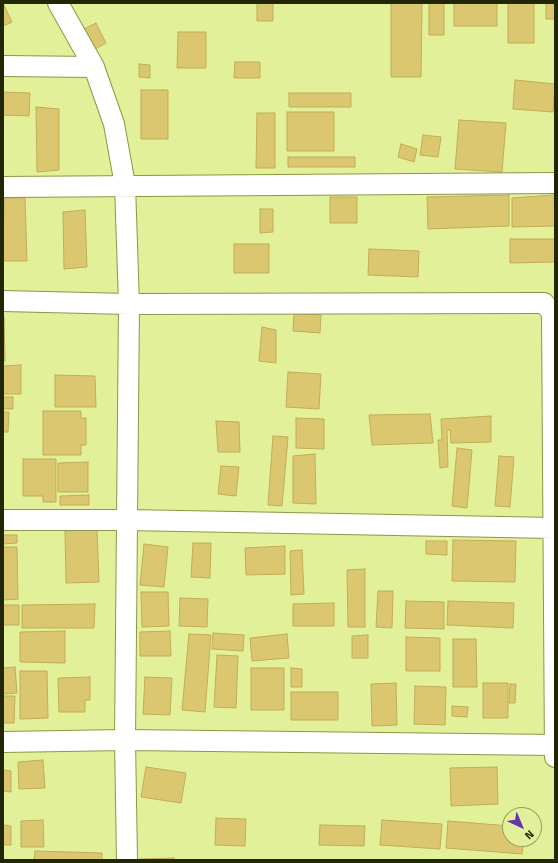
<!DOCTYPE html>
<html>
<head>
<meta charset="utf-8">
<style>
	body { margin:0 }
	#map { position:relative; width:558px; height:863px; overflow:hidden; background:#e2f09a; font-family:"Titillium Web",sans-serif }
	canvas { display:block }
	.frame { position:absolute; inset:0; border:4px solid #222703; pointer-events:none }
	.north { position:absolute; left:502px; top:807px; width:40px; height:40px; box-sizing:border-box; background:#e2f09a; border:1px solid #95a05e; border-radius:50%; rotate:136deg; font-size:11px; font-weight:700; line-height:16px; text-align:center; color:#222703 }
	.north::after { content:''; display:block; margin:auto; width:14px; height:18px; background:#6536ae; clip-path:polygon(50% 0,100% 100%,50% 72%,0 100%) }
</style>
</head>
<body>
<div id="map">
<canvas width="558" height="863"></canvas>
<div class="frame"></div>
<div class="north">N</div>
</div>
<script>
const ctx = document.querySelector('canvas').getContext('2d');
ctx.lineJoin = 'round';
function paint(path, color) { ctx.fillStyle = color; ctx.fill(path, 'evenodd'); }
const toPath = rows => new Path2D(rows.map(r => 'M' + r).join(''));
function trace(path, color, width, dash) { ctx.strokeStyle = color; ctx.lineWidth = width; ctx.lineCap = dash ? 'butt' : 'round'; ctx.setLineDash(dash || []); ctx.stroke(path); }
const building = toPath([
	[3,3,12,22,3,26,3,3],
	[257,3,273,3,273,21,257,21,257,3],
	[391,3,422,3,421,77,391,77,391,3],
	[429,3,444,3,444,35,429,35,429,3],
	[454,3,497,3,497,26,454,26,454,3],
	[508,3,534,3,534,43,508,43,508,3],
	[546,3,555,3,555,19,546,19,546,3],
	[96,23,106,43,95,49,84,29,96,23],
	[178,32,206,32,206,68,177,68,178,32],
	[235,62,260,62,260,78,234,78,235,62],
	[139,64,150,65,150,78,139,77,139,64],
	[515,80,555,84,553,112,513,109,515,80],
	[141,90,168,90,168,139,141,139,141,90],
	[3,92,30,93,29,116,3,115,3,92],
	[289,93,351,93,351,107,289,107,289,93],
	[36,107,59,109,59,170,37,172,36,107],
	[287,112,334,112,334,151,287,151,287,112],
	[257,113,275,113,275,168,256,168,257,113],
	[459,120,506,123,502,172,455,169,459,120],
	[423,135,441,137,438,157,420,155,423,135],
	[401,144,417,149,414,162,398,157,401,144],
	[288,157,355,157,355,167,288,167,288,157],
	[509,195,509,226,428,229,427,197,509,195],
	[554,195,555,226,512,227,512,198,554,195],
	[330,197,357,197,357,223,330,223,330,197],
	[4,198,25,198,27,261,3,261,4,198],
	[260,209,273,209,273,232,260,233,260,209],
	[85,210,87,267,64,269,63,212,85,210],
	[510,239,555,239,555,262,510,263,510,239],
	[234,244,269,244,269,273,234,273,234,244],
	[369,249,419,251,418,277,368,275,369,249],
	[294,313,321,315,320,333,293,331,294,313],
	[3,317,4,317,5,361,3,361,3,317],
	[262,327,276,330,276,363,259,361,262,327],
	[21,365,21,394,3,394,3,366,21,365],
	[288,372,321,374,319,409,286,407,288,372],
	[55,375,95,376,96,407,55,407,55,375],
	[3,397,13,397,13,409,3,409,3,397],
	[43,411,81,411,81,418,86,418,86,445,81,445,81,455,43,455,43,411],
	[3,412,9,412,8,432,3,432,3,412],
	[430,414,433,443,372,445,369,415,430,414],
	[491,416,491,442,451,443,450,430,447,430,448,467,440,468,438,440,442,440,441,419,491,416],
	[296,418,324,419,324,449,296,448,296,418],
	[216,421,239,422,240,452,218,452,216,421],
	[273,436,288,437,282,506,268,505,273,436],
	[457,448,472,450,467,508,452,506,457,448],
	[315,454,316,504,293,503,293,456,315,454],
	[499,456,514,457,510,507,495,506,499,456],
	[23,459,56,459,56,502,43,502,43,496,23,496,23,459],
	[88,462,88,492,58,492,58,463,88,462],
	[221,466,239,467,236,496,218,494,221,466],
	[89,495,89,505,60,505,60,496,89,495],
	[97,529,99,582,66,583,65,531,97,529],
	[3,535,17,535,17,543,3,544,3,535],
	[453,540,516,541,515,582,452,581,453,540],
	[426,541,447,541,447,555,426,554,426,541],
	[193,543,211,543,210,578,191,577,193,543],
	[144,544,168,547,164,587,140,585,144,544],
	[285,546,285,574,246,575,245,548,285,546],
	[3,547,17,547,18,599,3,600,3,547],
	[302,550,304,594,291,595,290,551,302,550],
	[365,569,365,627,348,627,347,570,365,569],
	[378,591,393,591,392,628,376,627,378,591],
	[141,592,168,592,169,626,142,627,141,592],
	[180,598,208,599,207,627,179,626,180,598],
	[406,601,444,602,444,629,405,628,406,601],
	[448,601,514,603,513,628,447,625,448,601],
	[334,603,334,626,293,626,293,604,334,603],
	[95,604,94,628,22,628,22,605,95,604],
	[3,605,19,605,19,625,3,625,3,605],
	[65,631,65,663,20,662,20,632,65,631],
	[170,631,171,656,140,656,140,632,170,631],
	[213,633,244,635,243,651,212,649,213,633],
	[189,634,211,635,205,712,182,710,189,634],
	[287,634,289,658,252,661,250,638,287,634],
	[368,635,368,658,352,658,352,636,368,635],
	[406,637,440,638,440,671,406,671,406,637],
	[453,639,476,639,477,687,453,687,453,639],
	[217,655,238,656,236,708,214,707,217,655],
	[15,667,17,693,3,694,3,668,15,667],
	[251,668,284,668,284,710,251,710,251,668],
	[291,668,302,669,302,687,291,687,291,668],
	[20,671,47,671,48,718,20,719,20,671],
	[90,677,90,700,85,700,85,712,59,712,58,678,90,677],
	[145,677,172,678,170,715,143,714,145,677],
	[396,683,397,725,372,726,371,684,396,683],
	[483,683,508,683,508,718,483,718,483,683],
	[510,684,516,684,515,703,509,703,510,684],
	[415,686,446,687,445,725,414,724,415,686],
	[291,692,338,692,338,720,291,720,291,692],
	[3,696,15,696,14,723,3,723,3,696],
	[452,706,468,707,467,717,452,716,452,706],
	[43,760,45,788,19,789,18,762,43,760],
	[146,767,186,773,181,803,141,797,146,767],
	[497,767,498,804,451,806,450,768,497,767],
	[3,770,11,771,11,792,3,791,3,770],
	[216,818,246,819,245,846,215,845,216,818],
	[43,820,44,847,21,847,21,821,43,820],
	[382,820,442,824,440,849,380,845,382,820],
	[448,821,510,826,510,839,524,839,522,854,446,848,448,821],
	[3,825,11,826,11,845,3,845,3,825],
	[320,825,365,826,364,846,319,845,320,825],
	[35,851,102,853,102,860,34,860,35,851],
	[174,858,174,860,139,860,139,859,174,858]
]);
paint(building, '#dbc770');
trace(building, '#c1ad56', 1);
const street = toPath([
	[58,3,94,67,114,124,125,185,129,304,125,740,127,860],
	[3,66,94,67],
	[3,187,555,183],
	[3,301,129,304,534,303,544,303,552,313,555,757],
	[3,520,127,520,555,528],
	[3,742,125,740,555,745]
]);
trace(street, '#8c9844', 22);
trace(street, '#fff', 20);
</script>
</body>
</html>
